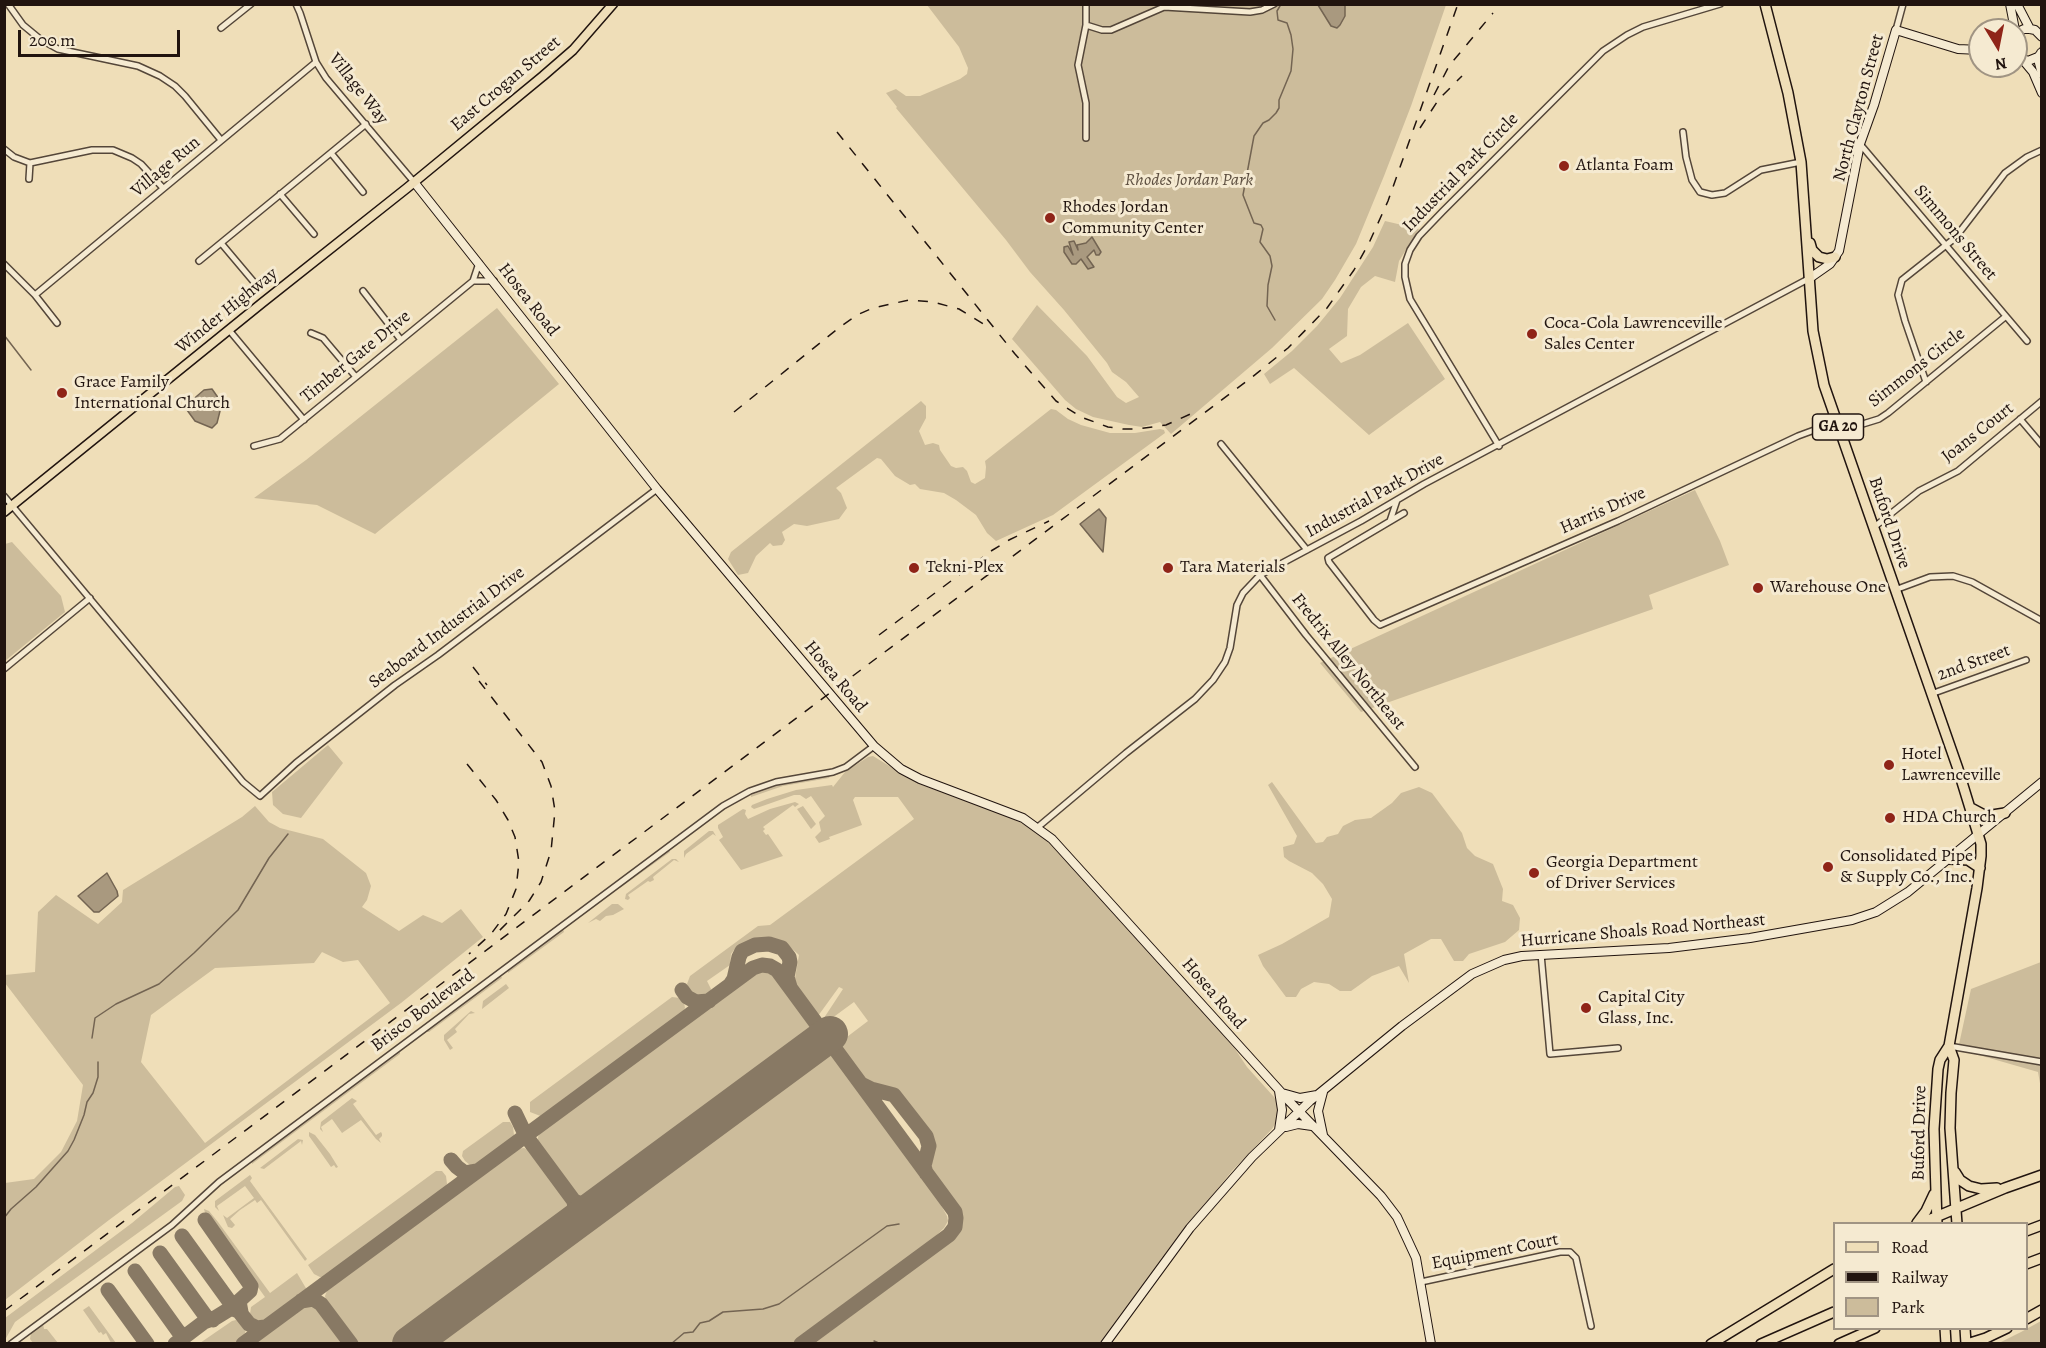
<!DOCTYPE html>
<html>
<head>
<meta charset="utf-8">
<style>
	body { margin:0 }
	#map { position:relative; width:2046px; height:1348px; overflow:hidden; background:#efdeb8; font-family:Alegreya,serif }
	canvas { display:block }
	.frame { position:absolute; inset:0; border:6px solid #21140f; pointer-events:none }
	.legend { position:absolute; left:1833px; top:1222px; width:195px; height:108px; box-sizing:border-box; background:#f5ead1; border:2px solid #a09483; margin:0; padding:8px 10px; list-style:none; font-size:18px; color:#21140f }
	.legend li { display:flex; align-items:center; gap:12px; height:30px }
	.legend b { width:30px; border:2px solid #a09483 }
	.north { position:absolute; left:1968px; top:18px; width:60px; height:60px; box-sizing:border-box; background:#f5ead1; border:2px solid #a09483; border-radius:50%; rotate:170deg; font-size:16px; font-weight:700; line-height:24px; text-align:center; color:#21140f }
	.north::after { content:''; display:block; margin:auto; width:21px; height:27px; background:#8f2418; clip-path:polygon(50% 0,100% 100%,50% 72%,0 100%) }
	.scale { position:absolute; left:18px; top:30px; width:162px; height:27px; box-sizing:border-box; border:3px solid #21140f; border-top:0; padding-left:8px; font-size:18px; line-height:21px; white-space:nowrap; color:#21140f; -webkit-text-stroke:4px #f5ead1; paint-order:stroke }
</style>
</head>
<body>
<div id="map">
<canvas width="2046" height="1348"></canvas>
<div class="frame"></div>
<ul class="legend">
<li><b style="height:8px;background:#efdeb8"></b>Road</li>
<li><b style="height:8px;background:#21140f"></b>Railway</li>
<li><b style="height:16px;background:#ccbc9b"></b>Park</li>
</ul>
<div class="north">N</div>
<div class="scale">200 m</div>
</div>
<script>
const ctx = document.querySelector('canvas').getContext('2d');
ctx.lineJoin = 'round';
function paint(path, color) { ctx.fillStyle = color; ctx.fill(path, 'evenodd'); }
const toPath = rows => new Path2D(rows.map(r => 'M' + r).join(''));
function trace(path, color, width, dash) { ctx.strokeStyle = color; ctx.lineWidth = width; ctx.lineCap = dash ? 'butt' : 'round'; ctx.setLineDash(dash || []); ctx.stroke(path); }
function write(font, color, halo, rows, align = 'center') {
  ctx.font = font + ' Alegreya,serif'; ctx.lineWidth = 6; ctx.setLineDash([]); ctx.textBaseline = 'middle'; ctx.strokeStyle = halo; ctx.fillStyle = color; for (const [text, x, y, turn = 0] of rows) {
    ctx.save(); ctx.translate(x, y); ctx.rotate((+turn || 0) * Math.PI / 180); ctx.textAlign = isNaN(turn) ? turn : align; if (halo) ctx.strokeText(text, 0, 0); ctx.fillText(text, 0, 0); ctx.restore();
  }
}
paint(toPath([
	[927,5,1446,5,1411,106,1384,176,1356,244,1335,280,1322,299,1272,348,1171,434,1160,422,1142,427,1129,425,1093,417,1076,409,1065,400,1012,339,1037,305,1087,356,1117,397,1126,403,1139,397,1126,382,1112,372,1107,363,1064,310,1030,272,1006,240,896,108,897,107,886,93,896,89,906,96,920,96,960,79,967,74,968,68,959,47],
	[1385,221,1419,229,1399,261,1395,282,1375,276,1361,287,1348,309,1347,336,1329,349,1341,363,1360,355,1408,323,1445,379,1369,435,1294,368,1270,384,1264,374,1292,351,1317,326,1340,298,1373,247],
	[497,308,559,384,375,534,317,505,254,498,306,460],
	[921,401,926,406,926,418,919,431,925,445,933,443,939,445,940,450,951,466,956,468,963,467,967,471,971,482,975,484,985,478,986,467,985,461,1051,409,1056,410,1068,419,1081,425,1110,433,1135,433,1160,429,1164,430,1165,433,1053,515,996,541,987,533,976,515,956,500,944,493,920,489,915,484,910,485,895,476,881,459,877,458,836,488,841,493,847,508,839,519,807,526,794,524,782,532,785,540,782,545,773,546,770,543,756,556,748,573,738,575,728,559,731,552],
	[1695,490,1720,541,1729,565,1649,595,1653,609,1361,712,1320,663],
	[12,542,61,596,65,612,5,661,5,544],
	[328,745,343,763,301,818,283,814,273,805,272,792],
	[873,756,917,783,1011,818,1029,827,1048,842,1182,986,1235,1049,1247,1067,1274,1097,1279,1106,1279,1117,1272,1129,1232,1171,1185,1229,1101,1343,810,1343,954,1238,961,1227,960,1212,931,1170,934,1140,897,1089,867,1084,839,1046,839,1043,868,1021,854,1002,824,1024,822,1021,843,989,839,987,818,1016,794,984,799,955,787,944,770,938,753,940,734,950,731,954,730,965,707,981,711,989,710,995,705,998,693,997,687,984,690,976,758,926,770,925,914,819,898,797,855,797,853,800,862,825,829,837,830,839,819,843,815,837,821,831,819,822,825,816,811,796,806,799,800,795,794,795,754,809,751,807,752,805,767,799,796,790,832,785,833,787,845,772,868,757],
	[830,776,829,778,783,786,751,797,751,795,785,783],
	[1272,782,1316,843,1323,842,1327,837,1338,834,1343,826,1355,820,1371,818,1392,803,1401,793,1419,787,1432,793,1462,833,1467,848,1475,856,1493,864,1503,889,1502,901,1513,905,1520,918,1519,930,1505,942,1469,954,1463,961,1454,961,1441,939,1431,939,1404,954,1409,983,1399,966,1372,976,1351,991,1340,991,1329,984,1314,982,1301,989,1296,997,1286,997,1263,966,1258,955,1282,944,1329,917,1332,899,1323,884,1312,873,1289,861,1284,857,1283,847,1294,844,1297,836,1268,785],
	[795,802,799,804,795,807,793,805,763,827,765,829,763,831,766,835,768,834,783,856,741,870,719,840,723,837,718,828,718,825,743,809,746,810,745,814,748,819,770,809],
	[255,806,269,822,280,828,323,839,366,873,371,886,367,900,362,907,399,931,423,915,442,923,461,909,483,937,401,1003,109,1220,5,1300,5,1183,34,1179,61,1152,77,1121,83,1085,5,983,5,975,35,972,38,912,56,895,98,924,122,902,123,890,242,817],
	[322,952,343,962,358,960,390,1003,205,1143,141,1062,151,1015,215,968,314,963],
	[803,806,816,824,811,829,797,809],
	[709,831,713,831,716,836,713,834,686,854,684,858,684,851],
	[669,850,670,852,620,888,620,887],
	[672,859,676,859,679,862,674,860,653,877,654,880,650,882,648,881,628,895,630,898,628,900,625,899,626,894],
	[612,904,618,904,624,909,613,915,606,916,600,921,596,919,588,923],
	[563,929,564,932,508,973,508,971],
	[2041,962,2041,1089,2038,1072,1958,1049,1971,989],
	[761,970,770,970,775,975,809,1021,811,1027,809,1035,590,1196,582,1198,575,1194,538,1143,538,1137,541,1131],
	[501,976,502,978,429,1032,426,1032],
	[506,984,509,988,482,1009,483,1001],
	[672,997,680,998,684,1002,685,1008,682,1014,543,1117,530,1112,530,1102],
	[471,1011,475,1013,469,1014,455,1029,457,1032,447,1040,453,1048,450,1050,444,1040,444,1035],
	[400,1051,400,1054,252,1164,252,1162],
	[832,1055,840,1062,927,1180,947,1216,948,1221,944,1228,917,1254,795,1343,431,1343,821,1057],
	[352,1098,357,1101,353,1104,376,1135,381,1132,382,1134,382,1136,379,1139,381,1143,376,1139,361,1120,342,1133,332,1119,321,1127,323,1132,320,1129,321,1122],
	[503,1122,510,1122,513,1127,514,1135,512,1139,479,1164,470,1165,465,1161,462,1156,463,1151],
	[309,1132,315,1135,330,1154,338,1167,336,1168,334,1165,331,1167,309,1136],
	[298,1139,303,1140,302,1145,301,1141,264,1169,260,1168],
	[524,1148,531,1151,567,1199,568,1206,565,1214,390,1343,358,1343,326,1300,325,1296,328,1288,516,1149],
	[436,1171,442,1171,446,1176,447,1184,444,1189,325,1277,320,1277,314,1274,308,1265],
	[250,1175,252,1178,250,1181,307,1259,305,1261,261,1200,257,1203,255,1200,240,1210,230,1219,235,1225,232,1228,228,1227,223,1215,227,1218,254,1198,245,1186,217,1206,219,1211,215,1207,215,1201],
	[179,1186,185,1195,182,1201,15,1322,5,1340,5,1318,132,1223,175,1187],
	[204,1209,209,1211,218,1222,270,1293,297,1273,307,1290,265,1321,259,1323,253,1320,250,1314,251,1307,265,1297,205,1213],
	[309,1305,316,1306,319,1309,345,1343,252,1343,303,1306],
	[89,1306,116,1343,111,1343,106,1333,103,1335,101,1332,99,1333,83,1310],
	[236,1320,242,1323,246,1329,244,1336,235,1343,200,1343,232,1321],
	[2041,1321,2041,1343,1999,1343,2021,1332],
	[43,1324,44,1329,47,1329,58,1343,33,1343,30,1339,31,1333]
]), '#ccbc9b');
const water = toPath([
	[1318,5,1345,5,1345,16,1340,25,1337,28,1331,26,1318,5],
	[1092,237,1101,252,1099,255,1096,255,1094,250,1087,257,1094,267,1088,269,1081,259,1076,264,1072,264,1064,252,1064,247,1068,246,1073,255,1069,242,1074,241,1078,250,1077,245,1086,243,1092,237],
	[212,389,219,399,221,407,217,423,212,428,195,421,187,410,189,403,197,396,204,390,212,389],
	[1099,509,1106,518,1103,552,1080,524,1099,509],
	[107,873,117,891,118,896,99,912,94,912,78,896,107,873]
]);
paint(water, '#a9997f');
trace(water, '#736452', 1.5);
trace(toPath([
	[1275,320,1267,306,1268,285,1272,266,1270,256,1260,242,1263,229,1261,225,1254,223,1243,195,1254,136,1263,123,1269,120,1276,113,1279,108,1279,100,1291,71,1293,49,1291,35,1287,23,1278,20,1277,11,1280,6],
	[4,335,31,370],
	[92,1038,95,1018,116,1004,159,984,194,953,238,910,269,858,288,834],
	[4,1218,11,1209,36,1187,68,1151,74,1140,84,1115,87,1102,93,1093,98,1077,98,1062],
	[874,1341,881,1344],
	[671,1344,684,1333,693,1332,700,1323,709,1321,723,1312,763,1309,779,1304,887,1226,899,1224]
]), '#736452', 1.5);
trace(toPath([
	[730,985,734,979,739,957,742,951,755,945,769,944,782,948,789,957,790,962,787,977,790,987],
	[682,990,687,997,696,1002,709,1001],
	[861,1084,871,1089,894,1095,926,1136,929,1146,924,1166,926,1173],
	[515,1113,526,1136,574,1201,588,1207,600,1204],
	[451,1160,457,1167,465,1173,477,1171],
	[205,1220,251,1286,250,1291,239,1301,241,1312],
	[568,1227,576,1216,574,1201],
	[182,1236,229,1301,238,1310,249,1324,257,1328,265,1327],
	[160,1253,207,1318,213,1320],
	[135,1271,178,1331,182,1335,187,1335],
	[108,1290,147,1344],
	[301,1301,313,1299,321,1304,351,1344],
	[175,1344,204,1322,215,1318,228,1310,233,1309,241,1312],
	[243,1344,753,968,762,965,770,966,777,970,955,1212,956,1218,955,1227,949,1235,801,1344]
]), '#887964', 15);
trace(toPath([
	[410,1344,830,1034]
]), '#887964', 36);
const street = toPath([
	[8,4,23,25,40,39,58,49,138,66,160,76,175,86,185,96,221,140],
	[296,4,300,13,316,62,326,78,414,182],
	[1086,4,1086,25,1078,65,1086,103,1086,138],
	[1086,25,1102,30,1111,30,1164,7,1250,12,1262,10,1274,4],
	[221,28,251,4],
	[1896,30,1903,4],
	[1683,132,1686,157,1692,180,1700,192,1712,195,1725,193,1761,170,1801,162],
	[1860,144,2027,341],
	[4,149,14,157,30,163,92,150,113,150,132,158,141,164,163,188],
	[331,153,363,192],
	[29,179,30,163],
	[280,194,314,234],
	[221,243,253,281],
	[199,261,366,124],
	[4,264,35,295,57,323],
	[473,281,494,281],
	[363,291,401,340],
	[35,295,316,62],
	[229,330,304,420],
	[311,333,323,338,356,377],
	[1926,382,1905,321,1898,295,1902,280,1955,238,2005,173,2027,157,2042,150],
	[2020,419,2042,445],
	[1840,431,1879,419,1888,413,2005,317],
	[1221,444,1307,550],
	[254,446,280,439,356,377,473,281,479,263],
	[1499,446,1410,299,1405,277,1405,264,1410,250,1419,236,1443,211,1603,51,1627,35,1643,27,1720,4],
	[4,496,243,782,260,796,296,763,395,685,438,655,657,489],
	[1404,513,1328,558,1329,562,1374,620,1380,625,1618,521,1798,436,1836,422],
	[1390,521,1397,500],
	[1873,528,1919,491,1958,471,2042,401],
	[1260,575,1306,635,1415,767],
	[1895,590,1930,577,1953,576,1972,582,2042,621],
	[4,669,90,598],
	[1931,694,2026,660],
	[1038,827,1126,753,1195,699,1213,680,1225,662,1230,648,1237,605,1243,593,1260,575,1361,521,1424,484,1810,278],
	[1541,954,1550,1054,1618,1048],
	[1949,1046,2042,1062],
	[1421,1282,1560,1252,1570,1252,1576,1258,1591,1326],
	[11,1344,172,1225,219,1182,723,806,750,791,776,782,833,772,846,767,874,746]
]);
const secondary = toPath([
	[2010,4,2015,30],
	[2017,4,2030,29],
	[2016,33,2024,29,2030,29,2035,30,2042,37],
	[2041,53,2039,63,2042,74],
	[2016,56,2028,61,2038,57,2042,52],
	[2023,60,2033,72,2042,93],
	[414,182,657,489,874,746,901,769,920,779,1023,818,1052,839,1289,1101,1381,1196,1397,1217,1416,1258,1431,1344],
	[1810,278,1830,264,1839,251,1860,144,1874,105,1896,30,1958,49,1980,50],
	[1279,1091,1282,1110,1279,1130],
	[1282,1093,1300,1098,1317,1095],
	[1286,1127,1298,1124,1312,1126],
	[1323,1135,1318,1111,1323,1092],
	[1105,1344,1190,1228,1252,1157,1310,1101,1402,1026,1472,974,1504,960,1522,956,1669,948,1750,938,1852,920,1876,912,1908,892,2042,782]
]);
const primary = toPath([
	[4,512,262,303,407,188,543,76,573,50,613,4]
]);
const highway = toPath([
	[1765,4,1788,93,1801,162,1813,331,1824,385,1958,769,1981,844,1981,856,1977,888,1949,1046,1940,1060,1938,1069,1934,1129,1937,1224],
	[1810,243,1812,250,1819,257,1827,259,1835,257],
	[1971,808,1986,816,2005,813],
	[1949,859,1968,860,1980,868],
	[1949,1046,1954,1060,1951,1093,1950,1128,1957,1224],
	[1955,1172,1960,1180,1969,1186,1981,1189,1997,1188],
	[1917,1223,1926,1211,1934,1194],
	[1919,1224,2005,1188,2042,1175],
	[2026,1231,2042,1225],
	[2026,1264,2042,1258],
	[2026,1319,2042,1310],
	[1945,1328,1946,1344],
	[1965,1328,1966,1344],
	[1711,1344,1834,1269],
	[1761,1344,1834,1312],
	[1839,1344,1875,1328],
	[1967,1344,1986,1338,2007,1328]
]);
trace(street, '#544639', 8);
trace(secondary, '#21140f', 10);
trace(primary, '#21140f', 11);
trace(highway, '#21140f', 12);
trace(street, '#f5ead1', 5);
trace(secondary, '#f5ead1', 8);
trace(primary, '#efdeb8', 8);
trace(highway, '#efdeb8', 9);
trace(toPath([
	[1434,95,1449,66,1493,13],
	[1420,128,1439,99,1462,76],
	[837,132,1015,354,1056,401,1081,417,1108,427,1123,429,1137,429,1166,425,1197,411],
	[734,412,840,327,857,315,873,308,909,300,933,302,959,309,990,328],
	[879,635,991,551,1009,540,1049,521],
	[473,667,487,685],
	[479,681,542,762,551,786,555,811,551,851,541,882,529,901,497,933],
	[467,764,496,800,508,820,515,837,519,862,516,889,506,914,491,934,469,954],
	[4,1311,1251,378,1288,348,1327,308,1354,270,1369,243,1388,201,1458,4]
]), '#21140f', 1.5, [10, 10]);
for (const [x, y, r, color] of [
	[1564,166,6,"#8f2418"],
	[1050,218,6,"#8f2418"],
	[1532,334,6,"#8f2418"],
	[62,393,6,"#8f2418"],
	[914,568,6,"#8f2418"],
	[1168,568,6,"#8f2418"],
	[1758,588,6,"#8f2418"],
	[1889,765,6,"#8f2418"],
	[1890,818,6,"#8f2418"],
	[1828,867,6,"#8f2418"],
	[1534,873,6,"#8f2418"],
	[1586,1008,6,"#8f2418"]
]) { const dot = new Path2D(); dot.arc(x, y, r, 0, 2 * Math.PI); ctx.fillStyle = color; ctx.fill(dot); trace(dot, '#f5ead1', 2); }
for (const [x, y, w] of [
	[1838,427,51]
]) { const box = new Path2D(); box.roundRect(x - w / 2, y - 13, w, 26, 4.5); ctx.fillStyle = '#f5ead1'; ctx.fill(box); trace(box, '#21140f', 1.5); }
write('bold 16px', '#21140f', null, [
	["GA 20",1838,427]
]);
write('18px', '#21140f', '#f5ead1', [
	["East Crogan Street",506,84,-40],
	["Village Way",358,89,52],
	["North Clayton Street",1859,108,-75],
	["Village Run",166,167,-40],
	["Industrial Park Circle",1461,173,-46],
	["Simmons Street",1955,233,50],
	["Hosea Road",528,300,52],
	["Winder Highway",227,311,-39],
	["Timber Gate Drive",356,357,-39],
	["Simmons Circle",1917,368,-38],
	["Joans Court",1978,433,-38],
	["Industrial Park Drive",1375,496,-29],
	["Harris Drive",1603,511,-24],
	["Buford Drive",1889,523,71],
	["Seaboard Industrial Drive",447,628,-37],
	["Fredrix Alley Northeast",1348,662,51],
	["2nd Street",1974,663,-20],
	["Hosea Road",835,677,50],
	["Hurricane Shoals Road Northeast",1643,931,-5],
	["Hosea Road",1213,994,49],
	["Brisco Boulevard",423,1011,-37],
	["Buford Drive",1920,1133,-89],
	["Equipment Court",1495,1252,-11]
]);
write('18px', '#21140f', '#f5ead1', [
	["Atlanta Foam",1576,166],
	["Rhodes Jordan",1062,208],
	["Community Center",1062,229],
	["Coca-Cola Lawrenceville",1544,324],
	["Sales Center",1544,345],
	["Grace Family",74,383],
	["International Church",74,404],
	["Tekni-Plex",926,568],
	["Tara Materials",1180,568],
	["Warehouse One",1770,588],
	["Hotel",1901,755],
	["Lawrenceville",1901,776],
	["HDA Church",1902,818],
	["Consolidated Pipe",1840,857],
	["& Supply Co., Inc.",1840,878],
	["Georgia Department",1546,863],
	["of Driver Services",1546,884],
	["Capital City",1598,998],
	["Glass, Inc.",1598,1019]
], 'left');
write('italic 18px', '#5d4f40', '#f5ead1', [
	["Rhodes Jordan Park",1189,181]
]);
</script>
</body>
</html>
